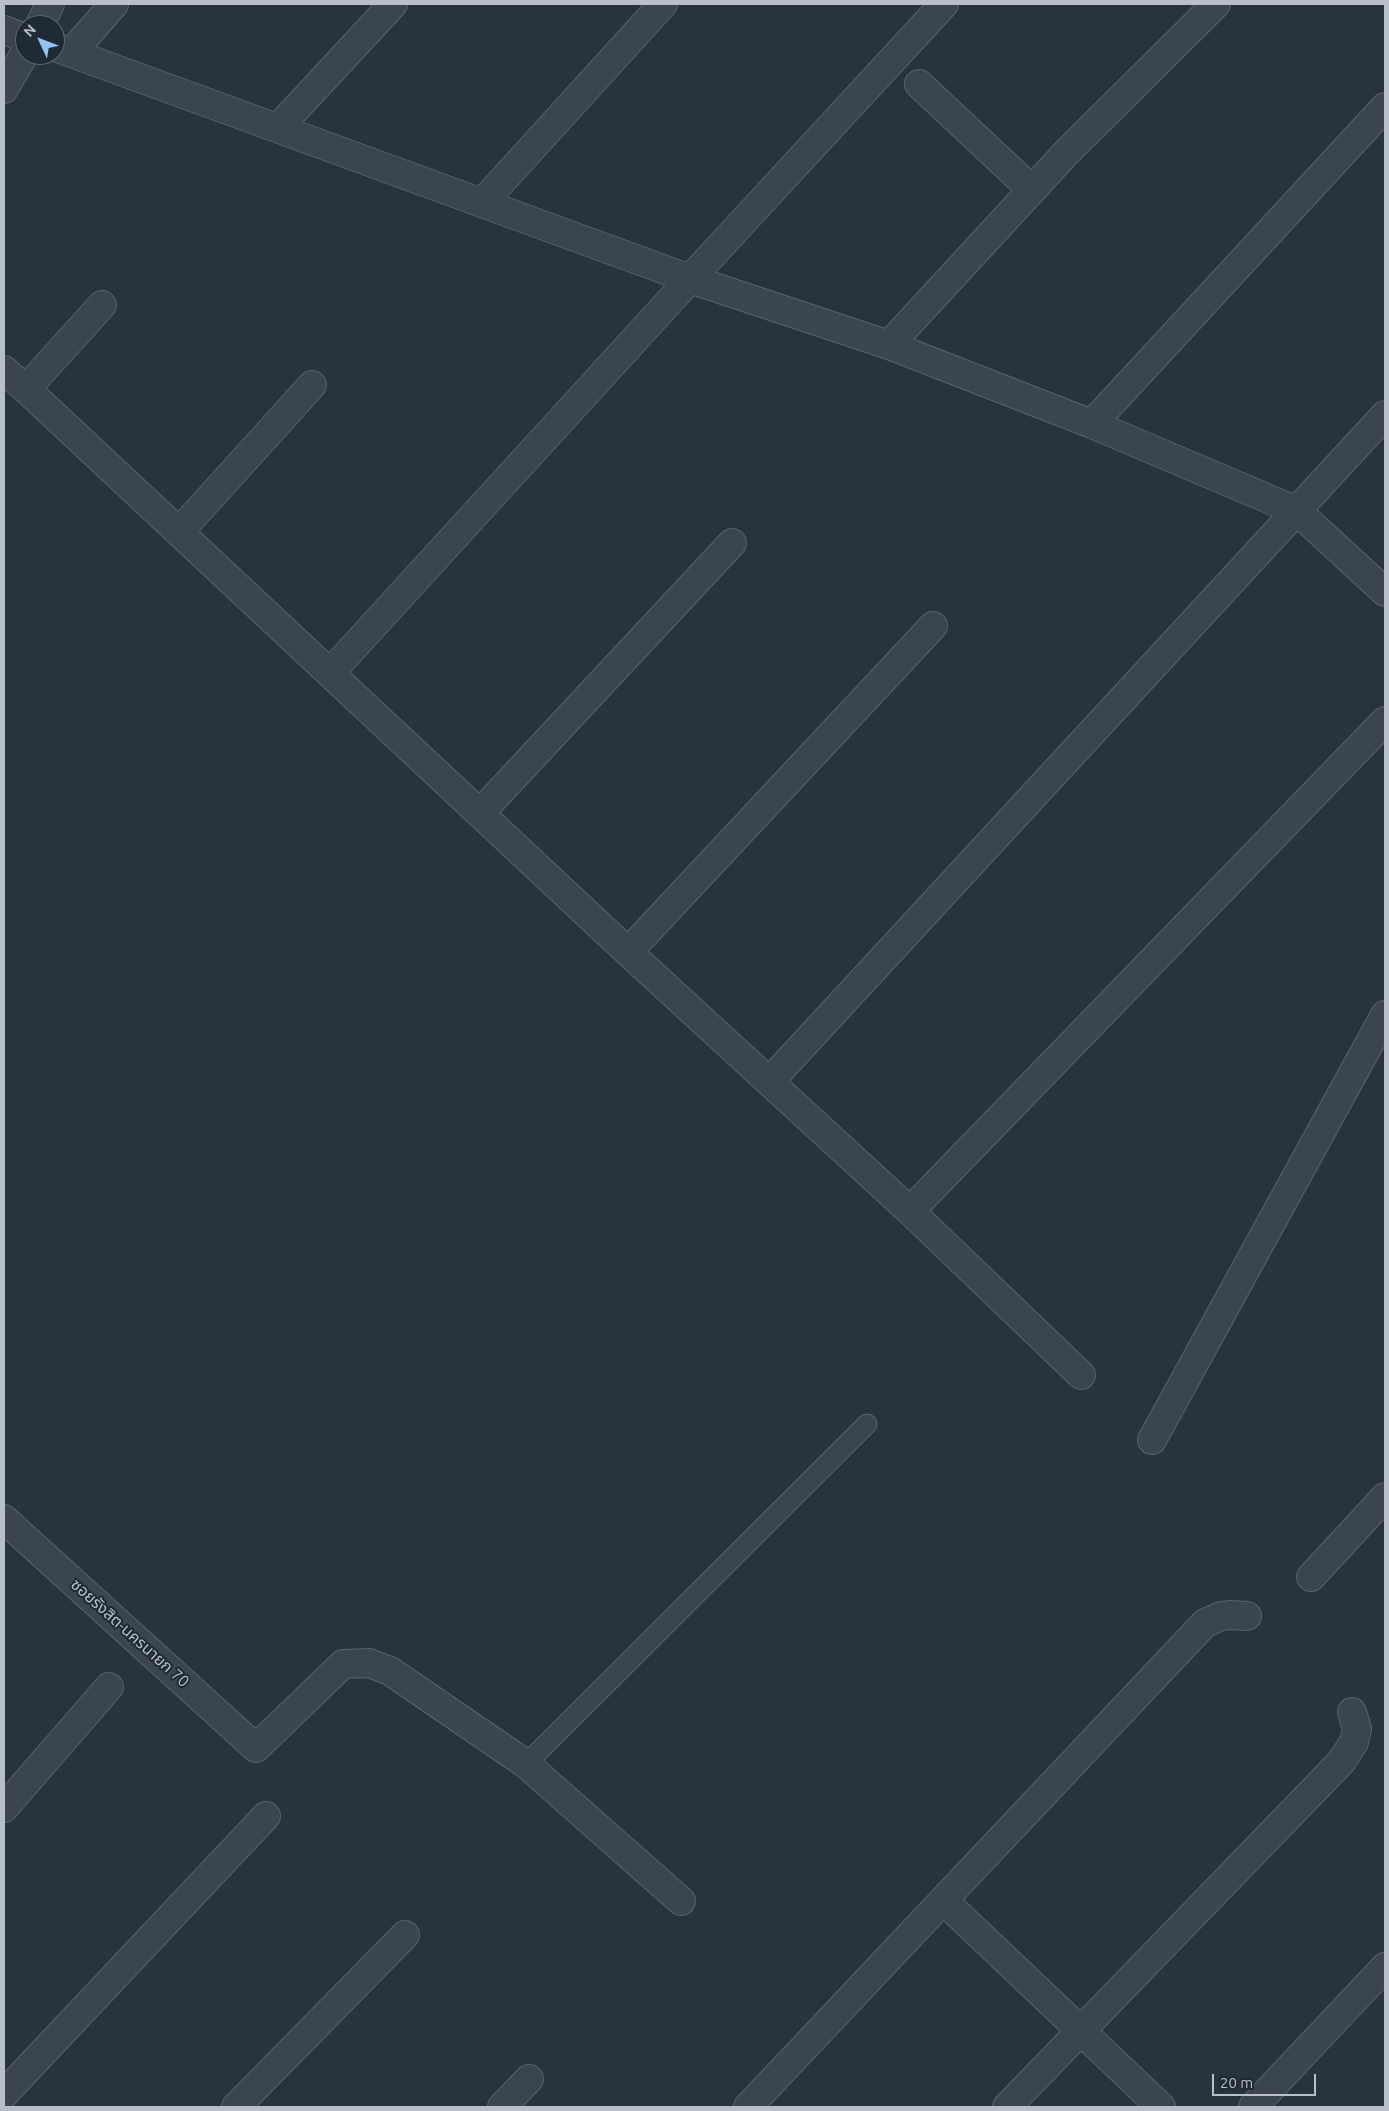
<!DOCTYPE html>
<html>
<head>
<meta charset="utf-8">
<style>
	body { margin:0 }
	#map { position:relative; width:1389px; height:2111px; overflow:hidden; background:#27333e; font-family:Ubuntu,sans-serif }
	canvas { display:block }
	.frame { position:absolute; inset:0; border:5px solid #b7c0c9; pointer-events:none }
	.north { position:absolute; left:15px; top:15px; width:50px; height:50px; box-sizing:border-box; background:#1f2a34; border:1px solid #5c6670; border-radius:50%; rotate:313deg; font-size:14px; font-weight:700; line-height:20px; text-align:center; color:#b7c0c9 }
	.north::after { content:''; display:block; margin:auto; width:18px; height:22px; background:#92c1f2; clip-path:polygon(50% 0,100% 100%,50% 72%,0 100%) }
	.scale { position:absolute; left:1212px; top:2074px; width:104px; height:22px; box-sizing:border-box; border:2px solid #b7c0c9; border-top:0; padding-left:6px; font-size:15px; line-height:18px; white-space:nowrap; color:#b7c0c9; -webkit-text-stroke:4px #1f2a34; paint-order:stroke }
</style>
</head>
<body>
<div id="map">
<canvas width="1389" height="2111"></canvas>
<div class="frame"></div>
<div class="north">N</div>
<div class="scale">20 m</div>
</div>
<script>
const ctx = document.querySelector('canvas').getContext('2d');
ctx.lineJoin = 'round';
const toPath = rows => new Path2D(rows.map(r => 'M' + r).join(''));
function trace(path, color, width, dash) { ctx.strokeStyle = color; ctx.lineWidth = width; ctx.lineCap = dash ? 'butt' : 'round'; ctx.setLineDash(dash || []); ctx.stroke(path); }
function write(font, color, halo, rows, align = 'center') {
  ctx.font = font + ' Ubuntu,"Noto Sans Thai",sans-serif'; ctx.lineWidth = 4; ctx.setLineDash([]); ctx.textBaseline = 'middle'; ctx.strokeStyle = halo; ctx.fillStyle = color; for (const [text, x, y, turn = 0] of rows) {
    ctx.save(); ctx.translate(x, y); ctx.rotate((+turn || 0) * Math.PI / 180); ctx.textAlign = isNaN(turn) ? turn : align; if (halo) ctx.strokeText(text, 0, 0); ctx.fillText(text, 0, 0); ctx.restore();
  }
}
const service = toPath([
	[526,1764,867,1424]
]);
const minor = toPath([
	[40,25,50,4],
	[4,30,25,38],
	[55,47,690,279,889,345,1092,424,1297,511,1385,592],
	[72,52,114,4],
	[919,84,1032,190],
	[4,89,25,53],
	[278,128,393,4],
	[482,203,663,4],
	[889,345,1067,152,1216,4],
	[4,370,26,389,628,952,910,1211,1081,1375],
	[26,389,102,305],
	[1092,424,1385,107],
	[179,532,312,385],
	[330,673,690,279,944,4],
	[480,813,732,543],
	[628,952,933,626],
	[770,1081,1385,415],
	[910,1211,1385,721],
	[1152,1440,1385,1015],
	[4,1519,256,1748,343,1664,369,1663,390,1671,526,1764,681,1901],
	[1311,1577,1385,1497],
	[4,1808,109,1687],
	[944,1901,1161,2107],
	[4,2094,266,1816],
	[236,2107,405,1935],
	[502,2107,529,2079],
	[748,2107,1205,1623,1221,1616,1231,1615,1247,1616],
	[1007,2107,1341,1762,1354,1742,1357,1729,1352,1712],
	[1253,2107,1385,1967]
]);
trace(service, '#58636c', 21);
trace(minor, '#58636c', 30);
trace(service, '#3a454f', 19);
trace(minor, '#3a454f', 28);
write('16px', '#b7c0c9', '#1f2a34', [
	["ซอยรังสิต-นครนายก 70",130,1633,42]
]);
</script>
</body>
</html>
